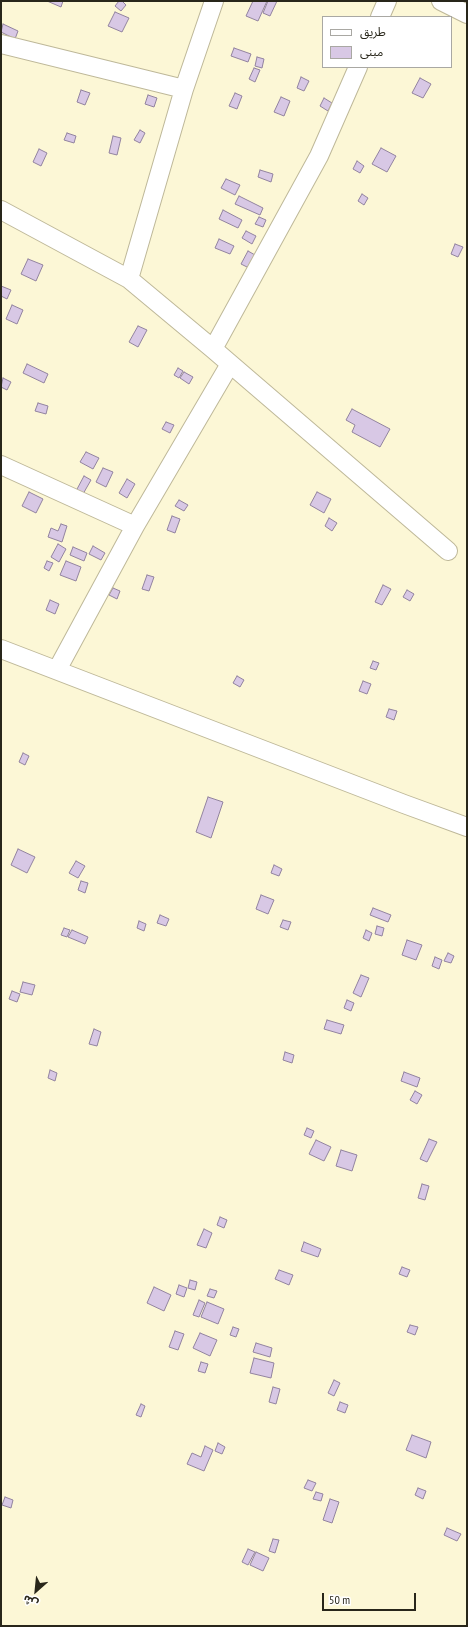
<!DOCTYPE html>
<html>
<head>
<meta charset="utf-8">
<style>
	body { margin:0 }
	#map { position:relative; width:468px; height:1627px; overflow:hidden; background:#fcf7d6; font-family:"PT Sans Narrow","Noto Sans Arabic",sans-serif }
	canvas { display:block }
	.frame { position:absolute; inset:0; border:2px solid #28261a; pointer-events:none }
	.legend { position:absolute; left:322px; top:16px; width:130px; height:52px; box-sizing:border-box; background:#fff; border:1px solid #a9a8a3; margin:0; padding:5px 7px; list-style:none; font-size:12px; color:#28261a }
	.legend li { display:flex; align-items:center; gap:8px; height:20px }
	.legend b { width:20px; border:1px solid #a9a8a3 }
	.north { position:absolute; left:16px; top:1571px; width:40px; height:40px; -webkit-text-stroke:3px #fff; paint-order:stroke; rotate:207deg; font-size:11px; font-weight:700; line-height:16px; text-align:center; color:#28261a }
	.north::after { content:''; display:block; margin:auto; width:14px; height:18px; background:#28261a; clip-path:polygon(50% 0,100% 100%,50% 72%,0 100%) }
	.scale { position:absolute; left:322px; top:1593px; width:94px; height:18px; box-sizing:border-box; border:2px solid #28261a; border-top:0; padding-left:5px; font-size:12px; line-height:14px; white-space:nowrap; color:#28261a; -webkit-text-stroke:3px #fff; paint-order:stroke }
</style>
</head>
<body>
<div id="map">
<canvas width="468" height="1627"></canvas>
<div class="frame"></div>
<ul class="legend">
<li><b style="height:5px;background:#fff"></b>طريق</li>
<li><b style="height:11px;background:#d8c8e5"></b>مبنى</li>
</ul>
<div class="north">ش</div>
<div class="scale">50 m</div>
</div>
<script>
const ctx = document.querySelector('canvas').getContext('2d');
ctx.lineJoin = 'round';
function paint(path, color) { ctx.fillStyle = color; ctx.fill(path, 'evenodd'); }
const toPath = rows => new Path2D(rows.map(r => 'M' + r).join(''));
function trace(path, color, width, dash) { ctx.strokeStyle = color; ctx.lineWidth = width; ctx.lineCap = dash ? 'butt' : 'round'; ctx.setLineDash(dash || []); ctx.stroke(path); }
const building = toPath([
	[47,1,63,1,61,7,47,1],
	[119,1,122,1,126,5,121,11,115,6,119,1],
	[253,1,267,1,258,21,246,16,253,1],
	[268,1,277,1,270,16,263,13,268,1],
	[115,12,129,18,122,32,108,26,115,12],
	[3,24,18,31,15,39,1,32,3,24],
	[234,48,251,54,248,62,231,56,234,48],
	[257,57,264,59,262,68,255,66,257,57],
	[254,68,260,70,255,82,249,79,254,68],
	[301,77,309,81,304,91,297,88,301,77],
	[420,78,431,84,423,98,412,93,420,78],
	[81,90,90,93,85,105,77,102,81,90],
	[235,93,242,96,237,109,229,106,235,93],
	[148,95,157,98,154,107,145,104,148,95],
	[281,97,290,101,284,116,274,112,281,97],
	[324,98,332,103,328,111,320,106,324,98],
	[140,130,145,133,140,143,134,140,140,130],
	[67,133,76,136,74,143,64,140,67,133],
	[113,136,121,138,117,155,109,153,113,136],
	[381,148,396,156,387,172,372,164,381,148],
	[39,149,47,153,41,166,33,162,39,149],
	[357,161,364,166,360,173,353,169,357,161],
	[260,170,273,174,271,182,258,177,260,170],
	[226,179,240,185,235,195,221,188,226,179],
	[362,194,368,198,364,205,358,201,362,194],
	[239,196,263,208,260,215,235,204,239,196],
	[223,210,242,220,238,228,219,219,223,210],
	[259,217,266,220,263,227,255,224,259,217],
	[246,231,256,236,252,244,242,238,246,231],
	[219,239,234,246,230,254,215,248,219,239],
	[455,244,463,247,458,257,451,254,455,244],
	[248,251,255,255,249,268,241,264,248,251],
	[28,259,43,265,36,281,21,274,28,259],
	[1,286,11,290,7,299,1,296,1,286],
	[12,305,23,310,17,324,6,319,12,305],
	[138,326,147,330,138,347,129,342,138,326],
	[27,364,48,374,44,383,23,373,27,364],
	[178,368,183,371,179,378,174,375,178,368],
	[184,372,193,377,189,384,180,378,184,372],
	[3,378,11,382,7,390,1,387,3,378],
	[38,403,48,406,46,414,35,411,38,403],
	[352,409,390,429,380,447,352,432,355,425,346,420,352,409],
	[166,422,174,425,170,433,162,429,166,422],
	[86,452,99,458,93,469,80,462,86,452],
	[103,468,113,472,106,487,96,482,103,468],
	[84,476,91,480,83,494,76,491,84,476],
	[127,479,135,484,127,498,119,493,127,479],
	[29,492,43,499,36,513,22,506,29,492],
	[317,492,331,499,324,513,310,505,317,492],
	[179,500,188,505,184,511,175,506,179,500],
	[172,516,180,519,175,533,167,530,172,516],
	[329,518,337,523,332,531,325,526,329,518],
	[61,524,67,526,62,542,48,537,51,528,58,531,61,524],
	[58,544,66,549,59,562,51,557,58,544],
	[93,546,105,553,101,560,89,554,93,546],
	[73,547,87,553,84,561,70,555,73,547],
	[47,561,53,563,49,571,44,568,47,561],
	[66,561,81,567,76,581,60,575,66,561],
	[147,575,154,577,149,591,142,589,147,575],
	[383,585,391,589,382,605,375,602,383,585],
	[113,588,120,591,117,599,109,595,113,588],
	[407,590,414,594,410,601,403,597,407,590],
	[50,600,59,604,55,614,46,610,50,600],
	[373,661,379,663,376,670,370,668,373,661],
	[237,676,244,680,240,687,233,683,237,676],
	[363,681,371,684,367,694,359,691,363,681],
	[389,709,397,711,394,720,386,717,389,709],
	[23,753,29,756,25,765,19,762,23,753],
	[208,797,223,802,211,838,196,832,208,797],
	[18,849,35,857,27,873,11,865,18,849],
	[76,861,85,866,78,878,69,873,76,861],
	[274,865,282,869,279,876,271,873,274,865],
	[81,881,88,883,85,893,78,890,81,881],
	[261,895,274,900,268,914,256,909,261,895],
	[373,908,391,915,388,922,370,915,373,908],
	[160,915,169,919,166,926,157,923,160,915],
	[283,920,291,922,288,930,280,927,283,920],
	[139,921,146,924,144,931,137,928,139,921],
	[377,926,384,928,382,936,375,934,377,926],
	[64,928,70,930,67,937,61,935,64,928],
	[72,930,88,937,85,944,68,937,72,930],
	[366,930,372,933,369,941,363,938,366,930],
	[407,940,422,945,416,960,402,955,407,940],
	[448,953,454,956,451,963,444,961,448,953],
	[435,957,442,960,439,969,432,966,435,957],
	[361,975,369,978,361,997,353,993,361,975],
	[23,982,35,985,32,995,20,992,23,982],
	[12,991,20,994,17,1002,9,999,12,991],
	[347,1000,354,1003,351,1011,344,1008,347,1000],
	[327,1020,344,1025,341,1034,324,1029,327,1020],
	[94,1029,101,1032,97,1046,89,1044,94,1029],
	[285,1052,294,1055,292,1063,283,1060,285,1052],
	[50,1070,57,1073,55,1081,48,1078,50,1070],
	[404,1072,420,1078,417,1087,401,1081,404,1072],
	[415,1091,422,1095,417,1104,410,1100,415,1091],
	[307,1128,314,1131,311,1138,304,1135,307,1128],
	[429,1139,437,1142,427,1162,420,1159,429,1139],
	[316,1140,331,1147,324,1161,309,1154,316,1140],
	[341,1150,357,1155,352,1171,336,1166,341,1150],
	[422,1184,429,1186,425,1200,418,1198,422,1184],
	[220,1217,227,1220,224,1228,217,1225,220,1217],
	[204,1229,212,1233,206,1248,197,1245,204,1229],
	[304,1242,321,1249,318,1257,301,1251,304,1242],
	[402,1267,410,1270,407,1277,399,1274,402,1267],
	[279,1270,293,1275,289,1285,275,1279,279,1270],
	[190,1280,197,1282,195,1290,188,1288,190,1280],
	[179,1285,187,1288,184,1297,176,1294,179,1285],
	[154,1287,171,1295,164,1311,147,1303,154,1287],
	[210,1289,217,1291,214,1298,207,1296,210,1289],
	[199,1300,205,1303,199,1317,193,1315,199,1300],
	[207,1302,224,1309,218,1324,201,1317,207,1302],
	[410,1325,418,1327,415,1335,407,1332,410,1325],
	[233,1327,239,1329,236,1337,230,1335,233,1327],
	[175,1331,184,1334,178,1350,169,1347,175,1331],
	[200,1333,217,1340,210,1356,193,1348,200,1333],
	[256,1343,272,1348,270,1357,253,1352,256,1343],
	[254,1358,274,1363,271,1378,250,1373,254,1358],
	[201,1362,208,1364,205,1373,198,1371,201,1362],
	[334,1380,340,1383,334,1396,328,1393,334,1380],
	[273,1387,280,1389,276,1404,269,1402,273,1387],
	[340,1402,348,1405,345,1413,337,1410,340,1402],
	[141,1404,145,1406,141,1417,136,1415,141,1404],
	[412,1435,431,1442,426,1458,406,1450,412,1435],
	[218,1443,225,1447,222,1454,215,1451,218,1443],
	[205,1446,213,1450,204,1471,187,1464,192,1453,201,1457,205,1446],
	[308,1480,316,1483,312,1491,304,1488,308,1480],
	[418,1488,426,1491,423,1499,415,1495,418,1488],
	[316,1492,323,1494,321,1501,313,1499,316,1492],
	[5,1497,13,1500,11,1508,2,1505,5,1497],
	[330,1499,339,1502,332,1523,323,1520,330,1499],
	[447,1528,461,1534,457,1541,444,1535,447,1528],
	[273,1539,279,1540,275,1553,269,1551,273,1539],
	[248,1549,255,1552,248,1565,242,1562,248,1549],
	[256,1552,269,1558,263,1571,250,1565,256,1552]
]);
paint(building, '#d8c8e5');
trace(building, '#92839f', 1);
const minor = toPath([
	[441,1,467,14],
	[380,17,387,1],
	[1,44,184,89,129,279],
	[184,89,214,1],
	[1,210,129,279,213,349,448,551],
	[213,349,319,156,358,67],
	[1,465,135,526],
	[1,649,404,804,467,827],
	[57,670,135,526,230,364]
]);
trace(minor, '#beb899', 20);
trace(minor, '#fff', 18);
</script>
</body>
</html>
